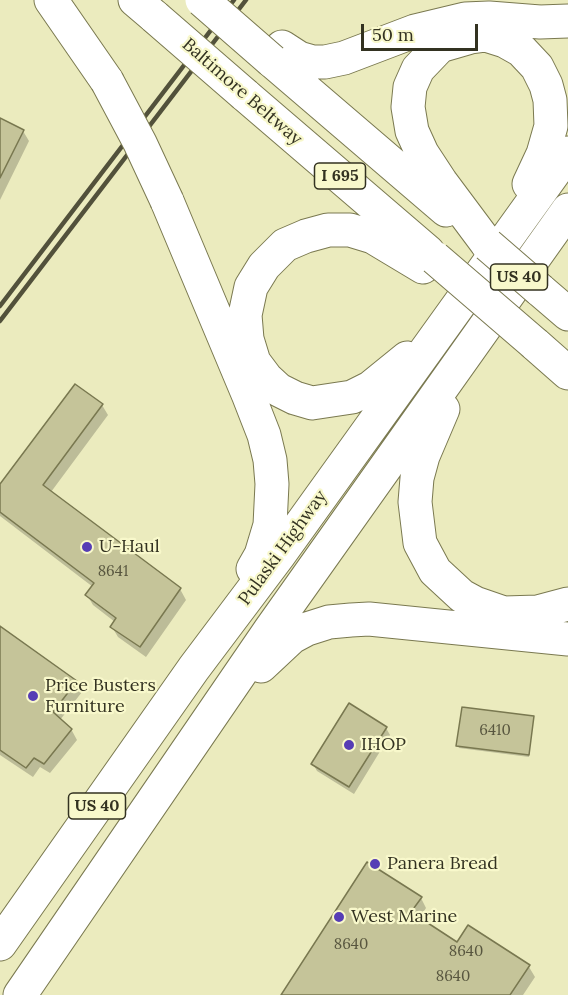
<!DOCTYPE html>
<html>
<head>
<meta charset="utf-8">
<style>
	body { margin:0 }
	#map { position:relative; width:568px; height:995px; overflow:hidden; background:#ebebbe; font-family:Lora,serif }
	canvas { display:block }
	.scale { position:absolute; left:361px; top:24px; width:117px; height:27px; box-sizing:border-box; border:3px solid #333221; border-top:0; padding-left:8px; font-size:18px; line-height:21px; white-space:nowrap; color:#333221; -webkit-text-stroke:4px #f8f8cb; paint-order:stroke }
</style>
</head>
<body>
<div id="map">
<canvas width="568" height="995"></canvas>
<div class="scale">50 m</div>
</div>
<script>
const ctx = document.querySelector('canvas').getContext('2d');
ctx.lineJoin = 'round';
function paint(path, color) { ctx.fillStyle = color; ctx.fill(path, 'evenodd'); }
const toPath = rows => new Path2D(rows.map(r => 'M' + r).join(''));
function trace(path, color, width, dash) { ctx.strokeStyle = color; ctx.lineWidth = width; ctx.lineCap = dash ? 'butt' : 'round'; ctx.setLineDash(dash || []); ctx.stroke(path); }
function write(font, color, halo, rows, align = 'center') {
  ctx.font = font + ' Lora,serif'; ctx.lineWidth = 4.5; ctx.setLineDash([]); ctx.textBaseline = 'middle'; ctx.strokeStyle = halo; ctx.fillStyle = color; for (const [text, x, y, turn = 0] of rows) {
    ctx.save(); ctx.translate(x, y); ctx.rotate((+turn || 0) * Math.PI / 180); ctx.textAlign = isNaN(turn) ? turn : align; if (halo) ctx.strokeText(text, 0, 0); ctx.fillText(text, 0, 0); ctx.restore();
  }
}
paint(toPath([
	[0,120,23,131,29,141,0,200],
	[102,405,108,415,51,492,180,589,186,600,146,657,118,637,112,627,115,622,93,605,87,595,93,587,0,516,0,487],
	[0,628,76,682,82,692,60,720,71,729,77,740,50,773,40,767,33,777,0,755],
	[533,717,529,757,459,748,458,746],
	[386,728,390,735,354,794,317,771,313,764],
	[421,898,426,908,419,919,457,944,468,927,529,967,535,977,523,995,283,995]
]), '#0003');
const building = toPath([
	[0,118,24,130,0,178,0,118],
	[75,384,103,404,43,485,181,588,140,647,110,627,116,618,85,595,94,583,0,512,0,484,75,384],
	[0,626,77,681,53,712,72,729,44,764,34,758,26,768,0,750,0,626],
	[349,703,387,727,349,787,311,764,349,703],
	[462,707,534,716,529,755,456,746,462,707],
	[367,862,422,897,411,912,457,942,468,925,530,965,510,995,281,995,367,862]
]);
paint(building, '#c5c499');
trace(building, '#797850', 1.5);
const highway = toPath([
	[51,0,107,81],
	[135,0,155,17],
	[282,47,299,58,313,62,325,62,344,58,415,31,465,19,489,18,540,22,568,21],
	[272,61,446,210],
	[245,95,428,252],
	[167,201,248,394,264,435,270,460,272,484,270,525,261,555,253,569],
	[488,245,441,182,422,153,412,131,408,107,410,87,418,69,440,46,471,37,486,35,505,41,521,50,537,67,546,85,550,100,551,126,543,154,529,184],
	[540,290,568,314],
	[535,344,568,373],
	[407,358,370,388,352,397,312,403,295,398,279,390,266,378,254,362,247,339,245,315,251,287,264,266,285,245,306,236,328,230,350,230,373,237,423,267],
	[443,409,423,456,417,478,415,502,420,543,435,571,462,596,475,603,504,613,538,612,568,604],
	[261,666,292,637,307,629,329,622,351,620,369,619,568,639],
	[0,944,194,668,279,555,568,153],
	[20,995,270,630,568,210]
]);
trace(highway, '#7a7950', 35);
trace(highway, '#fff', 33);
trace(toPath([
	[0,306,234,0],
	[0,321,246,0]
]), '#52513b', 4.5);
const highwayBridge = toPath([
	[202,0,272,61],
	[155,17,245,95],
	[107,81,140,143,167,201],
	[488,245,540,290],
	[435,258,535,344]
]);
trace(highwayBridge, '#7a7950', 35, []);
trace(highwayBridge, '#fff', 33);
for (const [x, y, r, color] of [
	[87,547,6,"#563db5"],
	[33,696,6,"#563db5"],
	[349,745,6,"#563db5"],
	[375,864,6,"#563db5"],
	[339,917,6,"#563db5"]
]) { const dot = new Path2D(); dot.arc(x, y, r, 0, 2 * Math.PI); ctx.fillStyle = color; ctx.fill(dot); trace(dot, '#f8f8cb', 2); }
write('15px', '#58563f', null, [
	["8641",113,572],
	["6410",495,731],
	["8640",351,945],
	["8640",466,952],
	["8640",453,977]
]);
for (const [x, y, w] of [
	[340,176,51],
	[519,277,57],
	[97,806,57]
]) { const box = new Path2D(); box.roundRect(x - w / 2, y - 13, w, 26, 4.5); ctx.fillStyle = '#f8f8cb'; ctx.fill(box); trace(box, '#333221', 1.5); }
write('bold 16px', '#333221', null, [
	["I 695",340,176],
	["US 40",519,277],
	["US 40",97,806]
]);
write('18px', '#333221', '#f8f8cb', [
	["Baltimore Beltway",242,92,41],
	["Pulaski Highway",283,548,-54]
]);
write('18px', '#333221', '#f8f8cb', [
	["U-Haul",99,547],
	["Price Busters",45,686],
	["Furniture",45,707],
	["IHOP",361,745],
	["Panera Bread",387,864],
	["West Marine",351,917]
], 'left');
</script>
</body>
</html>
